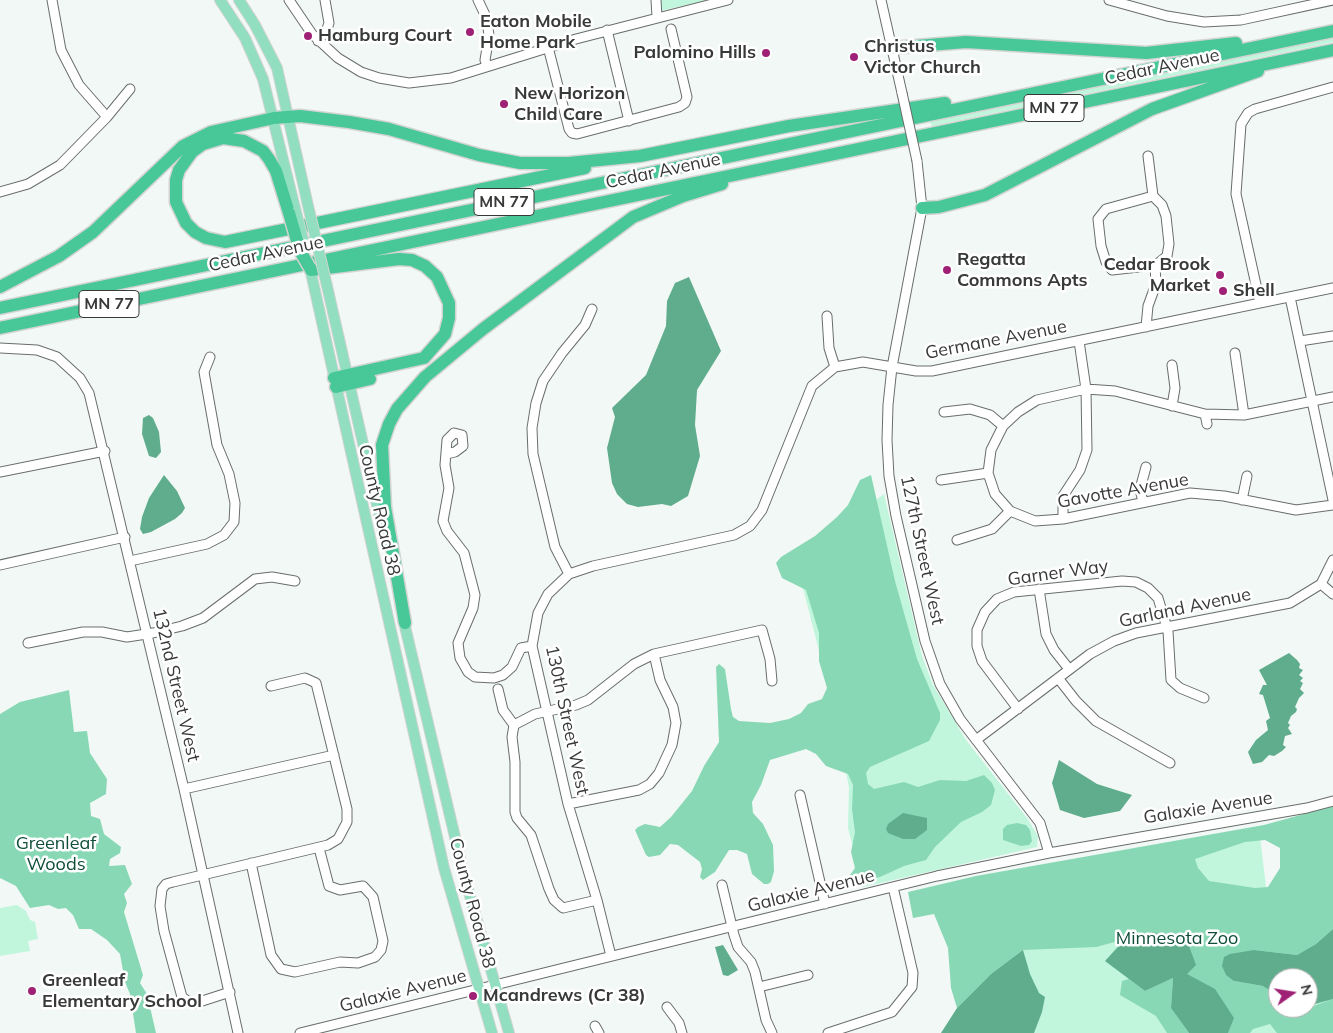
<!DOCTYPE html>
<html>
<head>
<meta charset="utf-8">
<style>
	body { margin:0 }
	#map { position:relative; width:1333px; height:1033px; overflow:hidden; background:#f2f8f5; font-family:Mulish,sans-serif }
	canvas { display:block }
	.north { position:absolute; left:1268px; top:968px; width:50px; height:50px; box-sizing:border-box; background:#fff; border:1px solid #afb0b0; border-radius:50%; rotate:77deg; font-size:14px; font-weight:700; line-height:20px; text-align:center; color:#383a39 }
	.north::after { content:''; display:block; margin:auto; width:18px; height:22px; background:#9f2176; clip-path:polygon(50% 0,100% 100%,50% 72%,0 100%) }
</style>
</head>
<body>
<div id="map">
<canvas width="1333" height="1033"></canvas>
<div class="north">N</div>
</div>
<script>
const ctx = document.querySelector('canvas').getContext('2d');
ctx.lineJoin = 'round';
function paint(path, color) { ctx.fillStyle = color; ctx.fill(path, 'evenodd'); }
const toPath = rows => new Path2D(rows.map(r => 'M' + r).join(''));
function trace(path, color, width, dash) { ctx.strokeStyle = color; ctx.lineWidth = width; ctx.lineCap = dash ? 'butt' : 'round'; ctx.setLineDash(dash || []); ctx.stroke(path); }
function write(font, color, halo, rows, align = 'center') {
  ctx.font = font + ' Mulish,sans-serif'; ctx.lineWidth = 5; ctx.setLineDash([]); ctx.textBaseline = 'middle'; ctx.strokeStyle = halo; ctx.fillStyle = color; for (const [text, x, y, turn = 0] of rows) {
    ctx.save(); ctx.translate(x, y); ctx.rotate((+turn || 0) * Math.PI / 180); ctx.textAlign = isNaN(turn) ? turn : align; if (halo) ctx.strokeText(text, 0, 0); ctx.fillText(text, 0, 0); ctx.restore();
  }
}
paint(toPath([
	[660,0,708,0,660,11],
	[1333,38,1333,42,932,126,930,122],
	[884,494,922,656,933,685,966,740,1027,818,1038,836,1037,847,863,887,848,828,849,788,837,722,802,584,786,566],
	[1259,828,1269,912,1333,916,1333,1033,988,1033,964,940],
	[1278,978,1308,978,1308,1008,1278,1008],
	[17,905,26,911,30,920,35,922,38,939,28,941,30,951,0,956,0,908]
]), '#c1f6dd');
paint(toPath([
	[871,475,895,581,917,659,940,713,940,720,929,741,870,767,866,773,868,784,874,789,904,782,918,787,940,780,966,781,984,775,992,783,995,790,991,805,982,812,961,822,935,847,926,860,904,866,880,877,847,885,846,881,855,868,851,852,855,832,852,809,853,785,848,774,826,766,816,754,806,749,770,760,761,785,752,802,753,813,763,824,773,845,774,871,771,882,768,884,764,884,752,874,747,854,737,850,729,850,715,872,703,880,700,877,702,869,700,862,678,845,670,844,660,855,649,857,646,855,635,830,638,827,645,824,660,827,671,817,692,791,704,766,719,742,716,667,719,664,725,669,731,709,733,717,739,721,770,723,789,719,801,713,808,704,822,699,827,688,819,661,819,633,806,590,782,578,776,563,781,557,815,536,837,517,848,505,860,480],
	[69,690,74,732,87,731,90,753,107,779,106,794,90,803,91,816,100,819,104,834,121,847,120,853,110,859,109,866,125,865,132,884,124,894,127,903,124,912,143,975,140,983,147,994,156,1033,136,1033,130,994,125,982,120,954,107,940,91,929,79,929,73,915,66,908,58,909,49,905,30,908,16,886,0,878,0,714,20,702],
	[1333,806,1333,929,1316,944,1297,955,1254,950,1234,981,1263,986,1278,996,1278,1008,1308,1008,1333,999,1333,1033,1277,1033,1270,1024,1253,1029,1250,1033,1228,1033,1233,1018,1186,974,1153,932,1096,947,1023,950,991,974,957,1008,951,988,948,948,934,914,913,918,908,892,976,876,1264,825],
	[1265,840,1280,848,1280,868,1268,887,1255,888,1209,881,1198,868,1195,859,1245,842],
	[1017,823,1026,825,1030,830,1032,841,1029,845,1021,846,1003,840,1003,829,1007,825],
	[1173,978,1171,1008,1189,1033,1167,1033,1156,1016,1120,995,1122,981,1129,979,1145,991]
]), '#89d8b5');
paint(toPath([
	[689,277,721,351,697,390,695,425,700,456,688,496,671,506,662,504,638,507,627,504,617,494,612,483,607,448,615,417,612,408,646,375,666,326,667,301,675,283],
	[149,415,153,418,159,432,161,452,156,458,149,456,142,434,143,418],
	[164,475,177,491,185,508,182,513,175,519,151,532,143,534,140,529,142,517,149,498],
	[1289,653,1297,660,1300,664,1299,668,1303,670,1299,675,1303,678,1300,681,1303,683,1300,689,1304,693,1299,698,1295,707,1297,709,1296,712,1291,716,1288,723,1290,725,1288,728,1292,734,1285,736,1283,745,1286,747,1282,751,1274,756,1269,755,1262,762,1253,764,1248,752,1256,740,1268,730,1266,721,1270,718,1263,695,1259,694,1263,685,1267,685,1259,670],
	[1059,760,1097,784,1132,795,1120,811,1084,818,1060,810,1052,783],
	[903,813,927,818,927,830,915,839,903,839,888,833,886,829,888,824],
	[1333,929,1333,999,1308,1006,1308,978,1278,978,1278,996,1263,986,1234,981,1226,975,1222,966,1224,957,1230,954,1254,950,1297,955,1316,944],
	[1153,932,1189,946,1196,965,1187,974,1215,989,1234,1018,1228,1033,1189,1033,1171,1008,1173,978,1145,991,1105,961,1125,939],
	[723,945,738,970,728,976,723,975,715,947],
	[1023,950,1030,974,1039,993,1045,997,1042,1012,1034,1033,941,1033,957,1008,991,974]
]), '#5fad8c');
const minor = toPath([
	[52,0,61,50,79,85,107,117],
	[289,0,312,34,338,58,361,72,379,78,409,83,451,78,576,39,728,0],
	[478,0,487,19,489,36,485,60,487,66],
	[656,0,657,17],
	[881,0,902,93],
	[1109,0,1167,16,1204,22,1241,20,1333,0],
	[607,30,629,121],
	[318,41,327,29,329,23,325,0],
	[548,47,569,129,572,133,577,134,679,107,685,103,687,97,671,29],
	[1148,156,1153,196,1162,205,1166,216,1169,244,1167,256,1156,265,1112,270,1106,262,1101,246,1098,219,1106,209,1153,196],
	[917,161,922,208,892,367,888,405,887,440,889,476,896,516,925,641,940,684,960,719,1040,823,1049,853],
	[0,192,28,184,60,165,107,117,130,89],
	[1290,297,1333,500],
	[1260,303,1236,194,1241,124,1248,113,1255,109,1333,87],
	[592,309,585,325,562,353,543,381,536,403,532,428,533,454,555,547,569,574,548,594,538,613,532,646,568,804,597,900,611,956],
	[827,316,829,348,835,367],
	[1146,327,1148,306,1156,284,1155,265],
	[1300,341,1333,336],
	[0,348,37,350,57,357,80,378,89,393,184,789,238,1033],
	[1235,353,1244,415],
	[1333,397,1244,415,1205,414,1115,391,1086,389,1037,400,1018,412,1003,426,991,450,988,473,995,494,1010,511,1035,521,1063,519,1190,493,1224,496,1296,510,1333,505],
	[1172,406,1175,388,1172,365],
	[944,412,970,409,990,415,1003,426],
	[1205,414,1207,424],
	[446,454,455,452,463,446,462,435,454,433,447,440,445,465,449,488,443,521,447,531,464,553,475,595,473,608,458,643,460,658,468,672,475,677,494,678,503,675,512,667,521,648,532,646],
	[0,472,105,451],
	[941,480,988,473],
	[1242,500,1247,476],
	[1143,502,1140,489,1146,467],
	[1063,519,1063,496,1080,470,1087,450,1086,389,1079,341],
	[957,540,992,529,1010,511],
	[130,561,207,544,224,535,234,522,235,503,229,474,217,445,204,372,210,357],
	[0,565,125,537],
	[569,574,593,566,734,535,750,526,762,510,812,386,835,367,863,362,916,371,932,371,1333,288],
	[1321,584,1333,560],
	[1321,584,1333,594],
	[1039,589,1046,634,1054,650,1069,669],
	[28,643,83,632,102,632,127,637,153,633,182,626,203,618,255,579,272,577,295,581],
	[1058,678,1076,701,1096,721,1170,763],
	[498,689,503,710,514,725],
	[1018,709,982,661,977,646,977,630,985,612,997,599,1014,592,1122,581,1136,582,1148,588,1158,598,1168,631,1171,680,1180,688,1204,698],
	[514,725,535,714,576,705,588,700,634,664,654,654,762,630,770,659,772,681],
	[514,725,512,737,515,762,515,812,517,818,531,835,549,889,554,900,563,908,597,900],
	[976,740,1090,654,1114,641,1136,633,1290,603,1321,584],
	[184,789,334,755],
	[800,795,825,904],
	[568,804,639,790,650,784,659,773,672,745,676,723,673,707,660,680,654,654],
	[251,863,271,955,281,969,295,972,340,962,358,963,375,957,381,950,383,941,373,897,363,886,340,890,329,886,319,848],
	[722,885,734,935,738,947,751,962,755,972,766,1020,772,1033],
	[759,987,808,975],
	[230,992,196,1003,189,1002,182,997,164,931,160,906,162,889,166,884,173,882,328,845,338,839,347,822,347,809,316,683,305,678,271,686],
	[667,1007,679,1023,682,1033],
	[595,1026,599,1033],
	[300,1033,937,876,1049,853,1307,808,1333,801],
	[828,1033,892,1012,912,987,913,973,893,887]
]);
const major = toPath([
	[220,0,245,38,263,79,296,212],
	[239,0,255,25,277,68,309,210],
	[311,273,444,868,492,1033],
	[327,286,383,531],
	[403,618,464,875,509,1033]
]);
const highway = toPath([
	[891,48,966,42,1146,53,1236,43],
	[922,208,939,207,985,195,1152,109,1258,71],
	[289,213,276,171,269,159,263,151,244,141,223,138,203,144,192,152,179,170,176,180,176,202,186,223,195,232,206,238,225,242,585,168],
	[311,270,399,259,412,260,425,266,437,277,449,303,449,318,445,334,424,358,334,378],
	[0,287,59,256,93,232,183,146,211,132,274,118,300,116,349,122,389,129,479,155,520,163,569,163,640,156,789,126,945,103],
	[0,308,1333,31],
	[0,328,1333,50],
	[336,387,370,379],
	[405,623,385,507,382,445,389,424,397,409,425,377,483,329,633,217,683,196,722,184]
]);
trace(minor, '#696e6b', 11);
trace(major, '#d3d4d3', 12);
trace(highway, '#d3d4d3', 15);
trace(minor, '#fff', 9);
trace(major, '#91dec1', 10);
trace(highway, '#48c898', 12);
const minorBridge = toPath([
	[902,93,917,161]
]);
const majorBridge = toPath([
	[309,210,327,286],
	[296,212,305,247]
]);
const highwayBridge = toPath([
	[289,213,300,251,310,268]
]);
trace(minorBridge, '#696e6b', 11, []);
trace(majorBridge, '#d3d4d3', 12, []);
trace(highwayBridge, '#d3d4d3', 15, []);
trace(minorBridge, '#fff', 9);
trace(majorBridge, '#91dec1', 10);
trace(highwayBridge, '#48c898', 12);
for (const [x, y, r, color] of [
	[470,32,5,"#9f2176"],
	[308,36,5,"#9f2176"],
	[766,53,5,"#9f2176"],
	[854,57,5,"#9f2176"],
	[504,104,5,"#9f2176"],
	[947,270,5,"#9f2176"],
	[1220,275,5,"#9f2176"],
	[1223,291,5,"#9f2176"],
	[32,991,5,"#9f2176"],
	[473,996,5,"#9f2176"]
]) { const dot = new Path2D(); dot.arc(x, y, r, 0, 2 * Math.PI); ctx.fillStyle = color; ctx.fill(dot); trace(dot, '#fff', 2); }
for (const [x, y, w] of [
	[1054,108,60],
	[504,202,60],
	[109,304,60]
]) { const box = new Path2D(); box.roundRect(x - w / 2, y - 13.5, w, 27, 4); ctx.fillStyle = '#fff'; ctx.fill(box); trace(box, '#383a39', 1); }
write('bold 16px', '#383a39', null, [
	["MN 77",1054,108],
	["MN 77",504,202],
	["MN 77",109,304]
]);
write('bold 18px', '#383a39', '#fff', [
	["Eaton Mobile",480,22],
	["Home Park",480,43],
	["Hamburg Court",318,36],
	["Christus",864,47],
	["Victor Church",864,68],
	["Palomino Hills",756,53,"right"],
	["New Horizon",514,94],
	["Child Care",514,115],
	["Regatta",957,260],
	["Commons Apts",957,281],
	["Cedar Brook",1210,265,"right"],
	["Market",1210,286,"right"],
	["Shell",1233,291],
	["Greenleaf",42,981],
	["Elementary School",42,1002],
	["Mcandrews (Cr 38)",483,996]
], 'left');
write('18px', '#383a39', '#fff', [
	["Cedar Avenue",1162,67,-12],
	["Cedar Avenue",663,171,-12],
	["Cedar Avenue",266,254,-12],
	["Germane Avenue",996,340,-11],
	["Gavotte Avenue",1123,491,-10],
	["County Road 38",379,510,77],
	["127th Street West",922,550,78],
	["Garner Way",1058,573,-8],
	["Garland Avenue",1185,608,-12],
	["132nd Street West",176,685,77],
	["130th Street West",567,720,78],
	["Galaxie Avenue",1208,808,-9],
	["Galaxie Avenue",811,891,-14],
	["County Road 38",472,903,75],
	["Galaxie Avenue",403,991,-14]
]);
write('18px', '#0f4f39', '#fff', [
	["Greenleaf",56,844],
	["Woods",56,865],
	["Minnesota Zoo",1177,939]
]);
</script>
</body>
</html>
